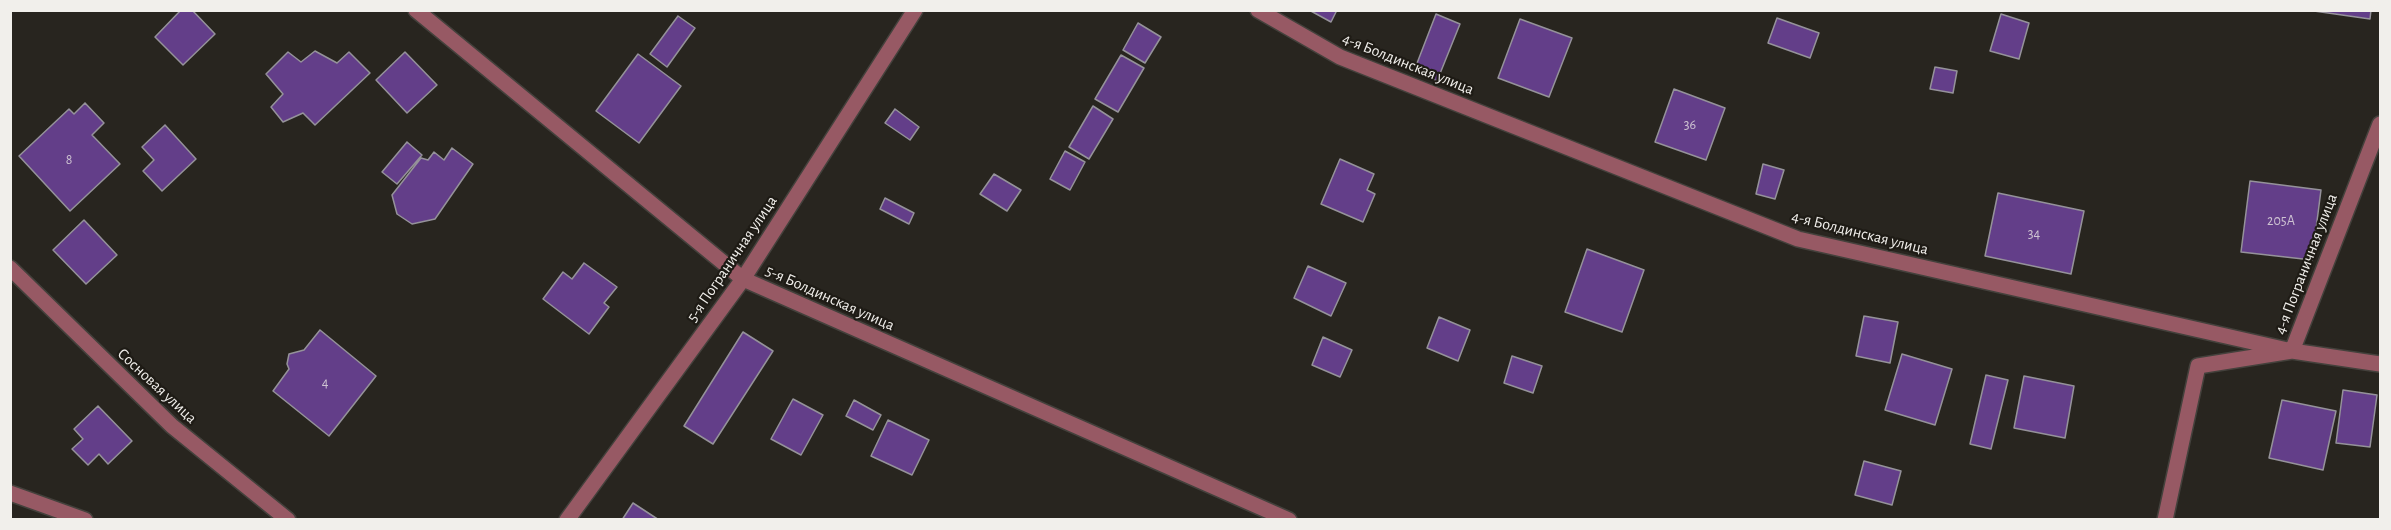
<!DOCTYPE html>
<html>
<head>
<meta charset="utf-8">
<style>
	body { margin:0 }
	#map { position:relative; width:2391px; height:530px; overflow:hidden; background:#28251f; font-family:"Alegreya Sans",sans-serif }
	canvas { display:block }
	.frame { position:absolute; inset:0; border:12px solid #f1efeb; pointer-events:none }
</style>
</head>
<body>
<div id="map">
<canvas width="2391" height="530"></canvas>
<div class="frame"></div>
</div>
<script>
const ctx = document.querySelector('canvas').getContext('2d');
ctx.lineJoin = 'round';
function paint(path, color) { ctx.fillStyle = color; ctx.fill(path, 'evenodd'); }
const toPath = rows => new Path2D(rows.map(r => 'M' + r).join(''));
function trace(path, color, width, dash) { ctx.strokeStyle = color; ctx.lineWidth = width; ctx.lineCap = dash ? 'butt' : 'round'; ctx.setLineDash(dash || []); ctx.stroke(path); }
function write(font, color, halo, rows, align = 'center') {
  ctx.font = font + ' "Alegreya Sans",sans-serif'; ctx.lineWidth = 4.5; ctx.setLineDash([]); ctx.textBaseline = 'middle'; ctx.strokeStyle = halo; ctx.fillStyle = color; for (const [text, x, y, turn = 0] of rows) {
    ctx.save(); ctx.translate(x, y); ctx.rotate((+turn || 0) * Math.PI / 180); ctx.textAlign = isNaN(turn) ? turn : align; if (halo) ctx.strokeText(text, 0, 0); ctx.fillText(text, 0, 0); ctx.restore();
  }
}
const building = toPath([
	[181,10,192,10,215,34,183,65,155,37,181,10],
	[1309,10,1337,10,1331,22,1309,10],
	[2307,10,2371,10,2370,19,2307,10],
	[1436,14,1460,24,1437,81,1414,71,1436,14],
	[2001,14,2029,23,2019,59,1990,51,2001,14],
	[678,16,695,28,667,67,650,54,678,16],
	[1777,18,1819,33,1810,58,1768,43,1777,18],
	[1520,19,1572,38,1549,97,1498,78,1520,19],
	[1138,23,1161,37,1145,63,1123,50,1138,23],
	[315,51,337,63,349,52,370,73,315,125,303,113,283,122,271,107,283,94,266,74,288,52,301,62,315,51],
	[405,52,437,85,407,113,376,80,405,52],
	[638,54,681,86,639,143,596,111,638,54],
	[1121,55,1144,68,1118,112,1095,99,1121,55],
	[1935,67,1957,71,1953,93,1930,89,1935,67],
	[1674,89,1725,108,1706,160,1655,142,1674,89],
	[85,103,104,123,92,135,120,164,70,211,19,156,69,109,74,114,85,103],
	[1093,106,1113,119,1089,159,1069,147,1093,106],
	[895,109,919,127,910,140,885,123,895,109],
	[165,125,196,159,162,191,143,171,154,160,142,147,165,125],
	[407,142,422,155,397,184,382,172,407,142],
	[452,148,473,164,435,219,412,224,397,214,392,195,421,158,428,160,434,152,444,160,452,148],
	[1065,151,1085,162,1070,190,1050,179,1065,151],
	[1340,159,1374,174,1367,190,1375,194,1363,222,1321,204,1340,159],
	[1763,164,1784,170,1775,199,1756,194,1763,164],
	[994,174,1021,190,1007,211,980,194,994,174],
	[2250,181,2321,190,2312,260,2241,252,2250,181],
	[1998,193,2084,211,2071,274,1985,256,1998,193],
	[885,198,914,213,909,224,880,209,885,198],
	[84,220,117,255,86,284,53,250,84,220],
	[1587,249,1644,270,1622,332,1565,312,1587,249],
	[584,263,617,287,604,303,609,307,589,334,543,299,563,272,572,279,584,263],
	[1308,266,1346,283,1331,316,1294,298,1308,266],
	[1864,316,1898,322,1890,363,1856,356,1864,316],
	[1439,317,1470,330,1458,361,1427,348,1439,317],
	[320,330,376,376,329,436,273,391,289,369,287,364,289,354,304,350,320,330],
	[743,332,773,351,713,444,684,426,743,332],
	[1323,337,1352,350,1340,377,1312,365,1323,337],
	[1902,354,1952,369,1935,425,1885,410,1902,354],
	[1512,356,1542,366,1533,393,1504,383,1512,356],
	[1986,375,2008,380,1991,449,1970,444,1986,375],
	[2024,376,2074,386,2065,438,2014,428,2024,376],
	[2343,390,2377,395,2370,447,2336,443,2343,390],
	[793,399,823,415,801,455,771,439,793,399],
	[854,400,881,415,873,430,846,416,854,400],
	[2282,400,2336,411,2323,470,2269,458,2282,400],
	[98,406,132,441,108,464,99,454,88,465,72,449,83,439,74,429,98,406],
	[888,420,929,440,912,475,871,456,888,420],
	[1864,461,1901,471,1892,505,1855,495,1864,461],
	[633,503,659,520,622,520,633,503]
]);
paint(building, '#633e89');
trace(building, '#95929a', 1.5);
const minor = toPath([
	[416,10,743,279,1289,520],
	[1258,10,1340,57,1798,239,2292,351,2380,364],
	[10,268,172,426,288,520],
	[10,493,85,520],
	[567,520,743,279,915,10],
	[2165,520,2198,366,2292,351,2380,124]
]);
trace(minor, '#44413c', 18);
trace(minor, '#975964', 15);
write('14px', '#cec3d2', null, [
	["36",1690,125],
	["8",69,160],
	["205А",2281,221],
	["34",2034,234],
	["4",325,383]
]);
write('16px', '#f1efeb', '#1e1b15', [
	["4-я Болдинская улица",1408,64,22],
	["4-я Болдинская улица",1860,233,14],
	["5-я Пограничная улица",732,259,-56],
	["4-я Пограничная улица",2306,264,-69],
	["5-я Болдинская улица",830,298,24],
	["Сосновая улица",157,386,43]
]);
</script>
</body>
</html>
